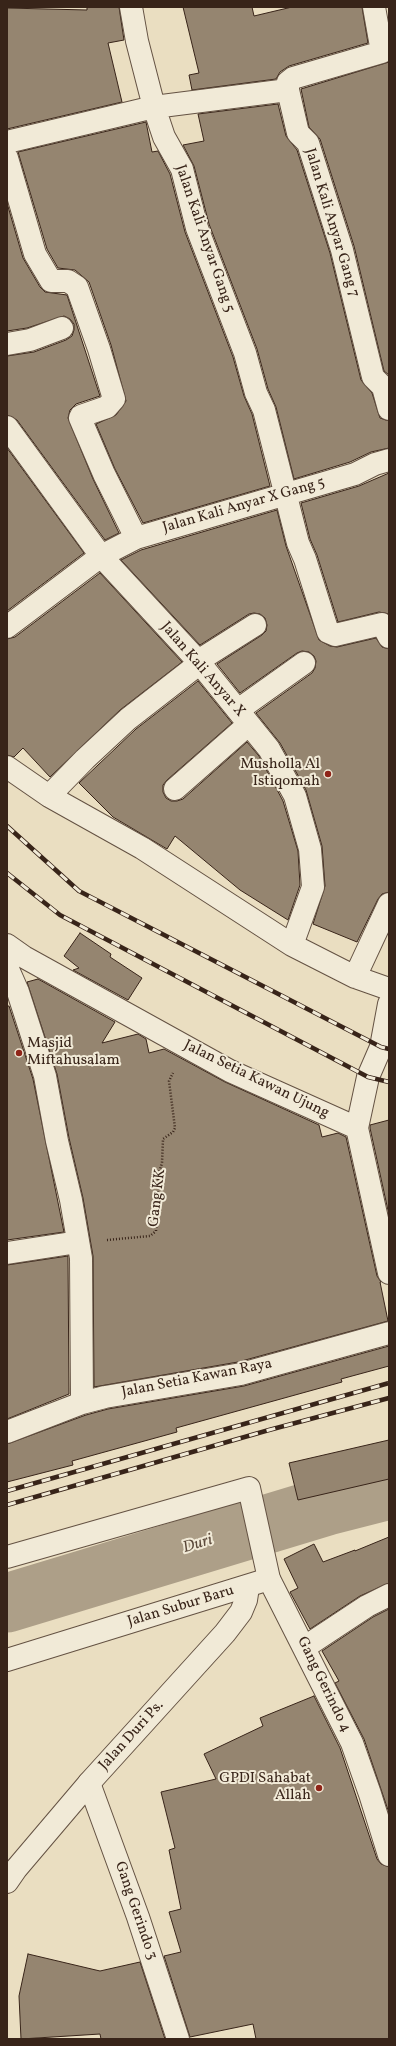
<!DOCTYPE html>
<html>
<head>
<meta charset="utf-8">
<style>
	body { margin:0 }
	#map { position:relative; width:396px; height:2046px; overflow:hidden; background:#eadec1; font-family:Vollkorn,serif }
	canvas { display:block }
	.frame { position:absolute; inset:0; border:8px solid #382419; pointer-events:none }
</style>
</head>
<body>
<div id="map">
<canvas width="396" height="2046"></canvas>
<div class="frame"></div>
</div>
<script>
const ctx = document.querySelector('canvas').getContext('2d');
ctx.lineJoin = 'round';
const toPath = rows => new Path2D(rows.map(r => 'M' + r).join(''));
function trace(path, color, width, dash) { ctx.strokeStyle = color; ctx.lineWidth = width; ctx.lineCap = dash ? 'butt' : 'round'; ctx.setLineDash(dash || []); ctx.stroke(path); }
function paint(path, color) { ctx.fillStyle = color; ctx.fill(path, 'evenodd'); }
function write(font, color, halo, rows, align = 'center') {
  ctx.font = font + ' Vollkorn,serif'; ctx.lineWidth = 4; ctx.setLineDash([]); ctx.textBaseline = 'middle'; ctx.strokeStyle = halo; ctx.fillStyle = color; for (const [text, x, y, turn = 0] of rows) {
    ctx.save(); ctx.translate(x, y); ctx.rotate((+turn || 0) * Math.PI / 180); ctx.textAlign = isNaN(turn) ? turn : align; if (halo) ctx.strokeText(text, 0, 0); ctx.fillText(text, 0, 0); ctx.restore();
  }
}
trace(toPath([
	[7,1603,327,1506,389,1490]
]), '#ad9f88', 59);
const building = toPath([
	[87,7,119,7,124,40,108,43,122,102,7,129,7,8,87,10,87,7],
	[183,7,252,7,254,16,292,7,362,7,368,43,289,66,280,72,276,79,192,90,189,75,199,73,183,7],
	[389,62,389,375,384,371,354,246,320,139,309,127,301,89,389,62],
	[278,104,286,136,297,150,330,253,361,380,372,393,380,418,389,421,389,448,371,452,350,462,294,479,276,407,268,389,257,349,209,224,194,166,183,145,204,141,198,114,278,104],
	[146,122,152,152,158,151,170,174,185,232,233,357,244,396,252,414,270,486,143,523,115,469,96,424,116,415,126,401,111,345,89,282,75,270,58,268,47,249,18,152,146,122],
	[7,203,23,258,40,287,45,292,67,295,100,396,76,404,70,410,68,418,93,479,119,533,105,540,17,420,7,415,7,356,34,352,66,340,72,336,74,330,74,324,70,319,64,316,27,328,7,331,7,203],
	[7,448,84,553,7,611,7,448],
	[389,473,389,614,379,612,338,622,317,555,310,539,301,503,359,486,389,473],
	[277,510,286,546,319,640,330,646,337,647,376,638,382,647,389,649,389,892,382,894,378,899,357,942,313,924,325,886,322,846,306,790,280,743,256,713,312,673,315,668,316,661,314,656,309,652,302,651,297,653,240,693,217,664,262,635,266,631,267,625,265,618,260,614,254,613,249,614,200,645,121,560,141,550,277,510],
	[100,573,182,662,120,710,50,777,23,748,14,757,7,755,7,639,15,637,100,573],
	[198,681,232,723,167,780,163,785,163,792,166,798,171,801,177,801,183,799,247,742,259,756,283,801,298,851,300,885,288,920,240,890,175,836,167,849,113,817,79,783,136,729,198,681],
	[80,933,111,954,110,957,142,978,128,1000,73,970,79,968,64,956,80,933],
	[38,979,115,1022,102,1043,138,1034,146,1039,149,1053,164,1049,225,1082,319,1125,322,1137,338,1133,346,1137,377,1276,381,1282,380,1282,388,1321,238,1362,94,1387,93,1256,83,1198,69,1138,57,1074,27,982,38,979],
	[7,1006,9,1006,33,1079,64,1232,7,1240,7,1006],
	[389,1120,389,1215,370,1128,370,1125,389,1120],
	[68,1256,69,1394,7,1419,7,1265,68,1256],
	[389,1346,389,1366,341,1379,342,1382,176,1428,177,1432,72,1461,73,1465,7,1482,7,1444,86,1415,108,1409,244,1386,389,1346],
	[389,1440,389,1479,298,1500,289,1463,389,1440],
	[389,1537,389,1583,360,1596,310,1629,290,1592,298,1588,284,1559,314,1544,323,1562,355,1550,355,1551,389,1537],
	[389,1609,389,1813,364,1739,335,1683,339,1681,322,1651,373,1617,389,1609],
	[314,1696,340,1748,377,1859,381,1864,389,1867,389,2039,256,2039,253,2024,190,2037,164,1956,181,1952,169,1912,181,1909,169,1850,175,1848,161,1792,216,1779,204,1754,263,1726,260,1718,314,1696],
	[28,1954,100,1971,140,1962,165,2039,101,2039,100,2034,21,2039,19,1996,28,1954]
]);
paint(building, '#958570');
trace(building, '#382419', 1);
const minor = toPath([
	[131,7,137,41,154,107,164,137,182,169,197,228,245,353,256,393,264,410,298,543,305,559,328,632,335,635,382,624,389,637],
	[374,7,382,52,293,78,288,82,288,90,298,133,308,143,342,250,373,377,383,387,389,409],
	[7,142,154,107,288,90],
	[7,158,35,254,51,281,68,281,77,287,99,349,114,399,107,407,81,416,80,418,104,474,136,538],
	[7,344,30,340,62,328],
	[7,427,101,556,198,661,269,749,295,796,310,849,313,887,292,945],
	[7,627,101,556,136,538,355,474,375,464,389,460],
	[198,661,255,625],
	[238,710,304,663],
	[7,767,49,796,142,848,292,945,355,977,389,989],
	[175,789,249,724],
	[49,796,85,759,128,719,200,663],
	[7,945,24,957,230,1071,357,1128],
	[7,967,18,992,45,1076,57,1141,71,1200,81,1258,82,1403],
	[355,977,389,904],
	[389,1004,381,1047,368,1077,357,1128,389,1273],
	[7,1253,78,1242],
	[7,1432,82,1403,105,1397,241,1374,389,1333],
	[7,1557,249,1488,269,1579,352,1743,370,1794,389,1855],
	[305,1647,367,1606,389,1595],
	[89,1783,138,1917,178,2039]
]);
const tertiary = toPath([
	[7,1660,269,1579],
	[7,1882,16,1869,89,1783,225,1633,241,1612,246,1600,248,1587]
]);
trace(minor, '#645243', 24);
trace(tertiary, '#645243', 24);
trace(toPath([
	[107,1240,150,1236,156,1231,158,1176,162,1163,163,1139,173,1132,175,1128,169,1081,173,1073]
]), '#382419', 2.5, [1, 2]);
trace(minor, '#f1ead7', 22);
trace(tertiary, '#f1ead7', 22);
const rail = toPath([
	[7,826,79,891,381,1047,389,1049],
	[7,873,60,915,368,1077,389,1082],
	[7,1491,389,1383],
	[7,1505,269,1430,389,1398]
]);
trace(rail, '#382419', 4.5);
trace(rail, '#f1ead7', 3, [9]);
for (const [x, y, r, color] of [
	[328,774,4,"#8f2418"],
	[19,1053,4,"#8f2418"],
	[319,1788,4,"#8f2418"]
]) { const dot = new Path2D(); dot.arc(x, y, r, 0, 2 * Math.PI); ctx.fillStyle = color; ctx.fill(dot); trace(dot, '#f1ead7', 1.5); }
write('15px', '#382419', '#f1ead7', [
	["Jalan Kali Anyar Gang 7",331,223,73],
	["Jalan Kali Anyar Gang 5",204,239,71],
	["Jalan Kali Anyar X Gang 5",244,506,-16],
	["Jalan Kali Anyar X",202,670,49],
	["Jalan Setia Kawan Ujung",256,1080,26],
	["Gang KK",158,1198,-83],
	["Jalan Setia Kawan Raya",197,1379,-11],
	["Jalan Subur Baru",181,1607,-17],
	["Gang Gerindo 4",323,1685,64],
	["Jalan Duri Ps.",132,1736,-48],
	["Gang Gerindo 3",135,1911,71]
]);
write('15px', '#382419', '#f1ead7', [
	["Musholla Al",320,765],
	["Istiqomah",320,782],
	["Masjid",27,1044,"left"],
	["Miftahusalam",27,1061,"left"],
	["GPDI Sahabat",311,1779],
	["Allah",311,1796]
], 'right');
write('italic 16px', '#5b493a', '#f1ead7', [
	["Duri",198,1545,-17]
]);
</script>
</body>
</html>
